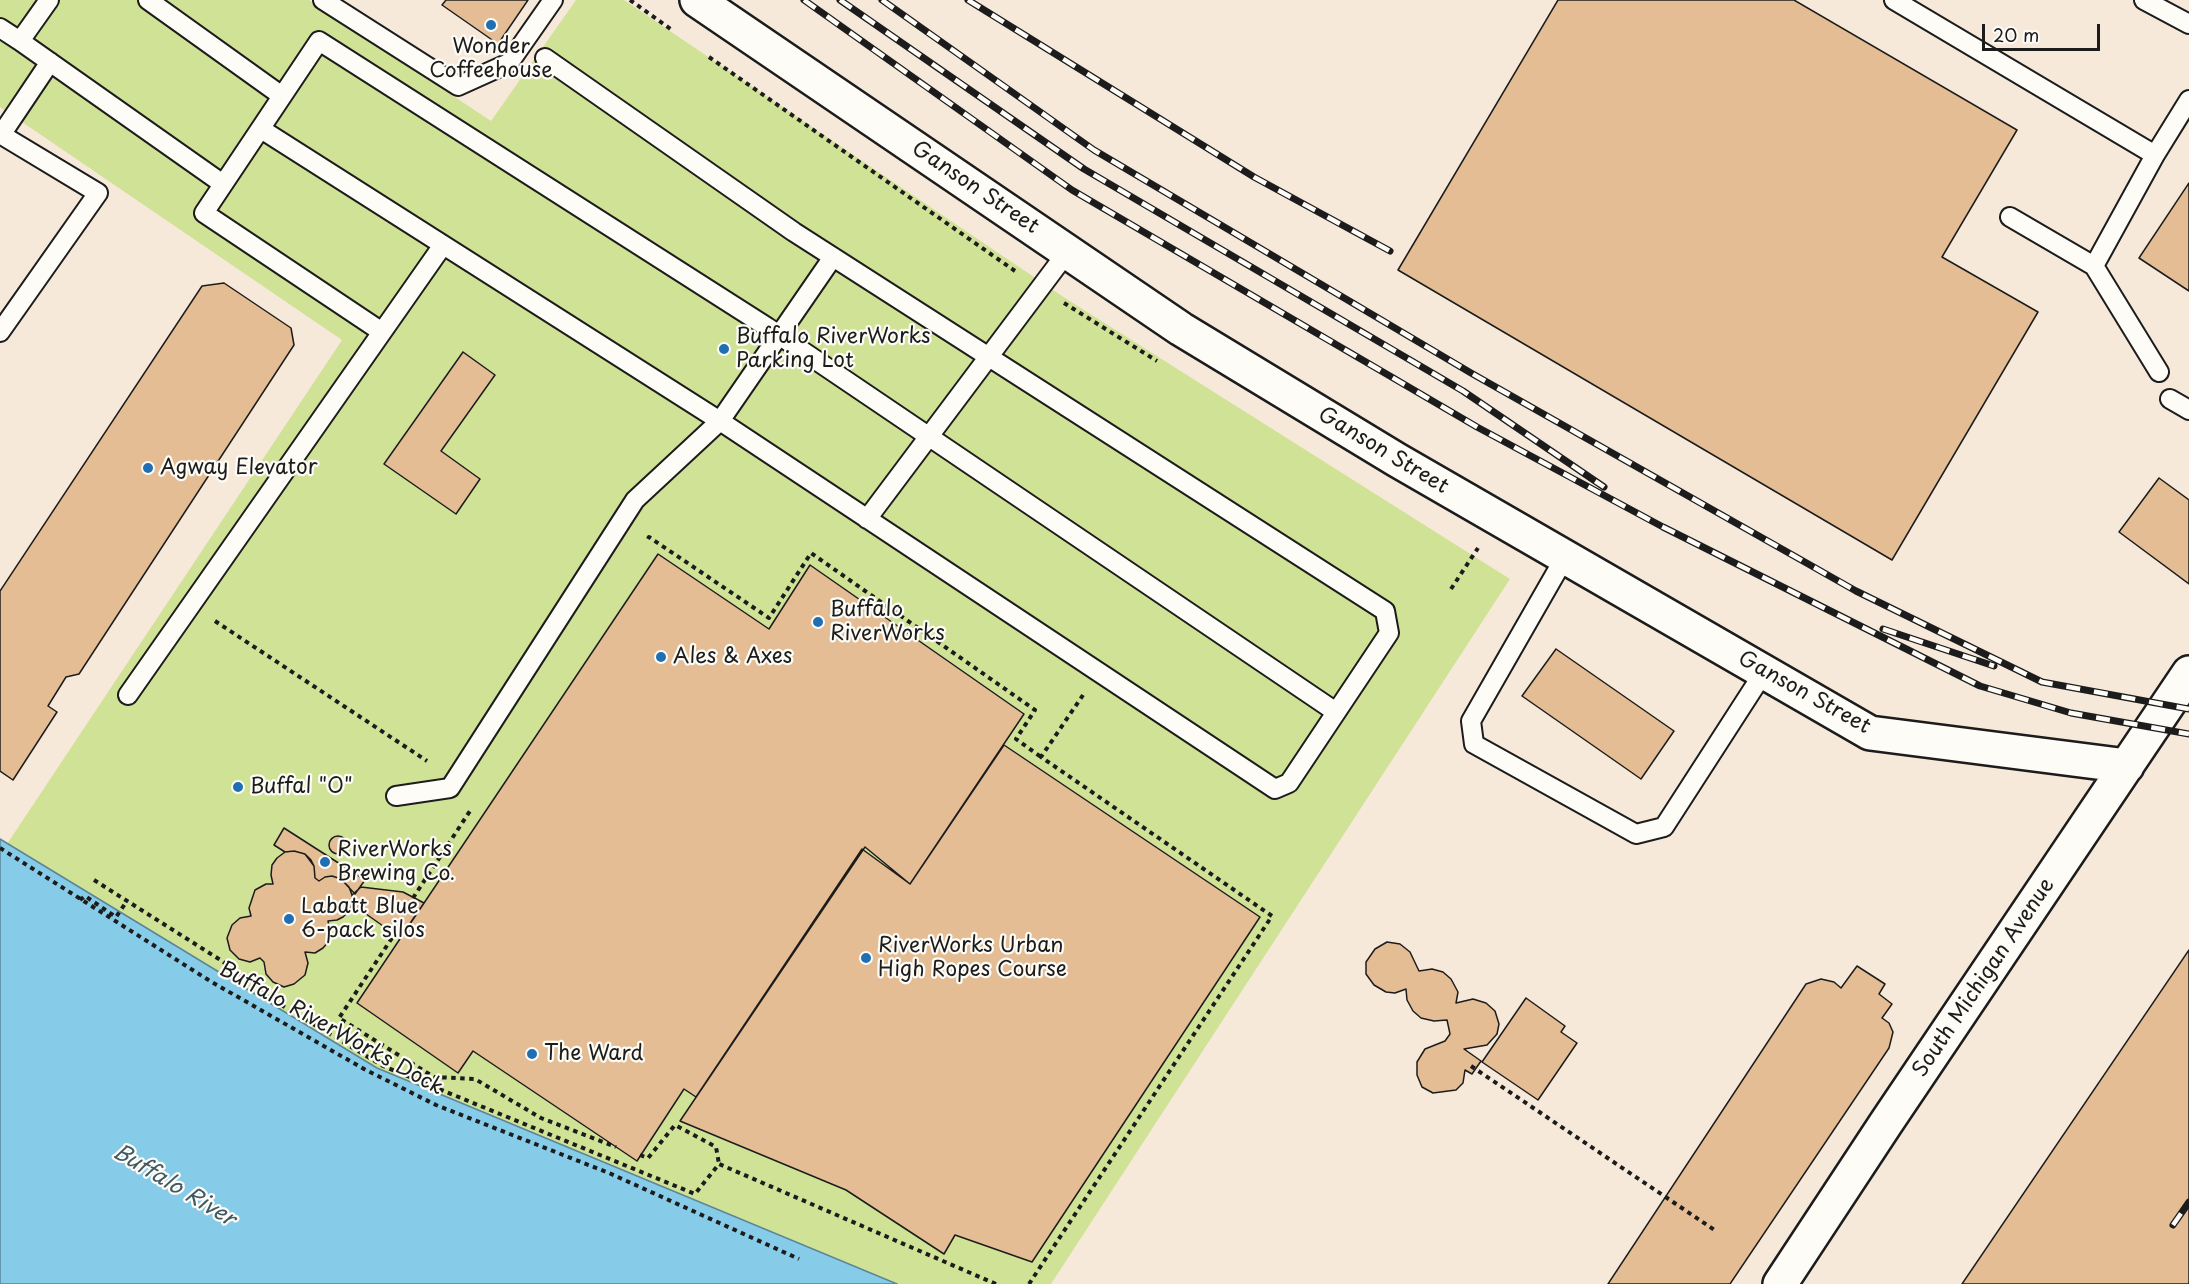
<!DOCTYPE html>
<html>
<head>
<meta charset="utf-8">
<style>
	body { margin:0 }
	#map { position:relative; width:2189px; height:1284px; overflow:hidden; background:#f6e9da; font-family:"Playpen Sans",sans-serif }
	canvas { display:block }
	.scale { position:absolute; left:1982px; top:24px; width:118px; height:27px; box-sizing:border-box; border:3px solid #1c1c1c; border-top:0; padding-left:8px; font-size:18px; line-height:21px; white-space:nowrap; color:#1c1c1c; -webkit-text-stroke:4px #fdfcf7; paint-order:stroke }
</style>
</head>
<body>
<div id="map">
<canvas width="2189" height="1284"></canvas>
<div class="scale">20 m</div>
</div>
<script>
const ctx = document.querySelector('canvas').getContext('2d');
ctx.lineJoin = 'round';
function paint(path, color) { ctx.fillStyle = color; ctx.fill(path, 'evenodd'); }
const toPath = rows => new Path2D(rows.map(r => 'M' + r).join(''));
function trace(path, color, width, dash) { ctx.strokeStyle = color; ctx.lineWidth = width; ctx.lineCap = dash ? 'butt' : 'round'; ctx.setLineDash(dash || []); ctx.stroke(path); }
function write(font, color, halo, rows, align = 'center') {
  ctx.font = font + ' "Playpen Sans",sans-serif'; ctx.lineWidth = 4.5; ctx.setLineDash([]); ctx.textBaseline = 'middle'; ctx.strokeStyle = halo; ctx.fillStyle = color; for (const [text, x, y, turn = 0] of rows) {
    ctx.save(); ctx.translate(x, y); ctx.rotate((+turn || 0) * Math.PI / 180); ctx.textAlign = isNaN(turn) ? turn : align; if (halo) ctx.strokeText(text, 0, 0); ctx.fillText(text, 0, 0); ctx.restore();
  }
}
paint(toPath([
	[0,0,309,0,491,121,576,0,624,0,1065,298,1510,579,1051,1284,897,1284,377,1068,7,844,342,340,0,107]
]), '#d0e296');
const water = toPath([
	[0,839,377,1068,897,1284,0,1284,0,839]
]);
paint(water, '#86cbe8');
trace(water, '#5c8596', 1.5);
const building = toPath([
	[446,0,528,0,498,44,442,5,446,0],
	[1558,0,1794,0,2017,130,1942,257,2038,312,1892,560,1398,270,1558,0],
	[2189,183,2189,291,2139,258,2189,183],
	[224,283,291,328,294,345,79,674,66,677,48,706,57,712,13,780,0,771,0,591,202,286,224,283],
	[463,352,495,375,441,451,480,479,456,514,384,464,463,352],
	[2159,478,2189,500,2189,584,2119,532,2159,478],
	[658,554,769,629,810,565,1024,714,910,884,862,849,696,1097,684,1089,637,1161,473,1051,458,1073,357,1003,658,554],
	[1556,649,1674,731,1641,779,1522,696,1556,649],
	[1004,745,1260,917,1032,1262,955,1235,944,1254,846,1190,680,1121,865,847,910,884,1004,745],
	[284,828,365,880,355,894,341,879,332,876,325,877,319,881,315,878,314,866,305,854,294,851,285,852,274,845,284,828],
	'329 845a9 9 0 1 1 18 0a9 9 0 1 1-18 0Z',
	[294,851,305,854,311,860,314,866,315,878,319,881,325,877,332,876,341,879,349,887,352,895,352,904,349,911,343,917,337,920,328,921,330,930,329,941,323,948,315,953,305,952,308,963,305,975,294,984,284,987,273,982,266,974,264,962,260,958,250,962,239,959,230,950,227,938,232,925,240,918,251,916,249,908,255,890,266,884,273,884,271,875,272,865,277,858,285,852,294,851],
	[361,887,403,892,424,903,400,938,352,904,352,895,361,887],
	[1387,942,1400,944,1410,952,1419,971,1432,969,1443,972,1451,979,1458,992,1456,1003,1473,999,1486,1003,1495,1011,1499,1024,1497,1034,1487,1045,1464,1049,1481,1061,1472,1074,1465,1070,1463,1083,1456,1090,1433,1093,1422,1087,1417,1075,1417,1062,1425,1049,1445,1041,1450,1034,1447,1020,1434,1021,1421,1018,1413,1011,1407,1000,1406,989,1395,993,1386,992,1374,985,1366,974,1366,962,1375,949,1387,942],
	[2189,950,2189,1284,1962,1284,2189,950],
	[1857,966,1885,984,1879,994,1892,1004,1882,1018,1889,1023,1893,1032,1889,1048,1730,1284,1608,1284,1806,984,1821,979,1834,982,1841,988,1857,966],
	[1526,998,1565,1026,1561,1032,1577,1043,1538,1100,1482,1062,1526,998]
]);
paint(building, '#e4bd95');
trace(building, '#1c1c1c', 1.5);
const service = toPath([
	[49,0,20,41,223,184],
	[148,0,282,96],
	[323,0,458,86,509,63,553,0],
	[1894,0,2155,155],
	[2144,0,2189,24],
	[0,28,20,41],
	[261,129,720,421,1275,789,1289,783,1389,633,1385,611,794,232,545,58],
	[0,134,98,193,0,332],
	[1,135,50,62],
	[2010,217,2094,266],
	[382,332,204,213,319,41,767,327,1336,712],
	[2159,372,2094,266,2155,155,2189,100],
	[2170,399,2189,410],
	[867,519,1068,251],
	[1565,557,1471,721,1474,744,1636,834,1664,827,1764,672],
	[128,695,443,245],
	[396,796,450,788,635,500,720,421,833,257]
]);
const minor = toPath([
	[697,0,1181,329,1397,460,1870,733,2127,766],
	[1780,1284,1886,1123,2189,673]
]);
trace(service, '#1c1c1c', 22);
trace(minor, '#1c1c1c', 38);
trace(toPath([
	[630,0,672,30],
	[709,57,1015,271],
	[1064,303,1157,361],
	[648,539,649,537,769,618,811,553,1035,710,1016,739,1041,757],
	[1451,589,1478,548],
	[215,621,427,761],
	[0,848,210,981,364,1069,436,1105,609,1173,799,1259],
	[94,880,222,961,268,997,383,1066,695,1194,719,1164,996,1284],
	[413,898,470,811],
	[80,900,85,896,116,917,127,901],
	[392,938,339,1018,434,1077,475,1079,541,1118,616,1147],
	[1471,1066,1716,1231],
	[640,1155,648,1158,675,1125,716,1147,719,1164],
	[1029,1284,1272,916,1041,757,1083,695]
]), '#1c1c1c', 4, [4.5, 4.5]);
trace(service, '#fdfcf7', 18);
trace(minor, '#fdfcf7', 33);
const rail = toPath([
	[804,0,1072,190,1477,427,1663,527,1980,686,2071,713,2189,734],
	[840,0,1084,169,1463,391,1604,487],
	[882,0,1094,150,1471,373,1856,591,2042,682,2189,709],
	[968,0,1254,177,1390,251],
	[1883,629,1994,666],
	[2173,1225,2189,1202]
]);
trace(rail, '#1c1c1c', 7);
trace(rail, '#fdfcf7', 4.5, [14]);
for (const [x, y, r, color] of [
	[491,25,6,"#1f6fb2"],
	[724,349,6,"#1f6fb2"],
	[148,468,6,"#1f6fb2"],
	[818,622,6,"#1f6fb2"],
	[661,657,6,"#1f6fb2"],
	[238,787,6,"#1f6fb2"],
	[325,862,6,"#1f6fb2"],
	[289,919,6,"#1f6fb2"],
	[866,958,6,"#1f6fb2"],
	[532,1054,6,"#1f6fb2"]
]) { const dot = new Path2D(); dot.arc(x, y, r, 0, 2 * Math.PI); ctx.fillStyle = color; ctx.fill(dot); trace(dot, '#fdfcf7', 2); }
write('21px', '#1c1c1c', '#fdfcf7', [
	["Wonder",491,47,"center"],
	["Coffeehouse",491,71,"center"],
	["Buffalo RiverWorks",736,337],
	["Parking Lot",736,361],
	["Agway Elevator",160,468],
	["Buffalo",830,610],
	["RiverWorks",830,634],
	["Ales & Axes",673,657],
	["Buffal \"O\"",250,787],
	["RiverWorks",337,850],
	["Brewing Co.",337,874],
	["Labatt Blue",301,907],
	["6-pack silos",301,931],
	["RiverWorks Urban",878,946],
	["High Ropes Course",878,970],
	["The Ward",544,1054]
], 'left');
write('21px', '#1c1c1c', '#fdfcf7', [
	["Ganson Street",975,188,34],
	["Ganson Street",1383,451,31],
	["Ganson Street",1804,693,29],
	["South Michigan Avenue",1984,978,-56],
	["Buffalo RiverWorks Dock",331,1029,29]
]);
write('italic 22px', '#415963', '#fdfcf7', [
	["Buffalo River",174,1186,31]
]);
</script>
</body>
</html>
